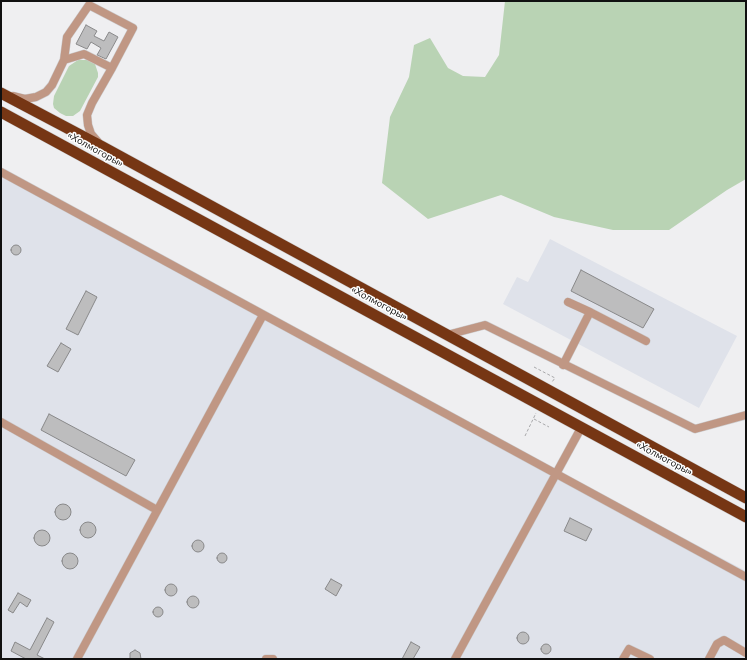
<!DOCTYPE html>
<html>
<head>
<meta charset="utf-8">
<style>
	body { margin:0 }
	#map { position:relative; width:747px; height:660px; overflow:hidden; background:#efeff1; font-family:"Nunito Sans",sans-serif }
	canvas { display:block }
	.frame { position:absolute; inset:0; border:2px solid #101010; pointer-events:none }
</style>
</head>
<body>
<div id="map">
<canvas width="747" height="660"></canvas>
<div class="frame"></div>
</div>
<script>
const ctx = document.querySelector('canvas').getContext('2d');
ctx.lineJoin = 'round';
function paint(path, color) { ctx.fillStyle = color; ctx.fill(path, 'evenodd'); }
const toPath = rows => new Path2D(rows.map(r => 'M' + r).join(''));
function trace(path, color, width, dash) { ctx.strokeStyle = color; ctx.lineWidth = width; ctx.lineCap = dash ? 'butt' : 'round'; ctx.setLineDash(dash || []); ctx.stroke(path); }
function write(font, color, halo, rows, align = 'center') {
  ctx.font = font + ' "Nunito Sans",sans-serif'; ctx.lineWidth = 3; ctx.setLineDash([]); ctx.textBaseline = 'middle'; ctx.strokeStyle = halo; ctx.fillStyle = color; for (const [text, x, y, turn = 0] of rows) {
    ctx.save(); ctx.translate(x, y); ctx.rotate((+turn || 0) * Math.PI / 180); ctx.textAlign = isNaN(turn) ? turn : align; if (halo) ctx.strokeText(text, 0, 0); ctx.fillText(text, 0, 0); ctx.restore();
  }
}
paint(toPath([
	[1,176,746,571,746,659,1,659],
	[550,239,737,336,699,408,503,304,517,277,528,282]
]), '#dfe2ea');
paint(toPath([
	[505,1,746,1,746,179,727,190,669,230,613,230,554,217,501,195,428,219,382,183,390,117,409,77,414,45,430,38,448,68,463,76,485,77,499,55],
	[78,60,88,60,95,64,98,73,98,77,80,111,73,116,66,116,60,113,54,108,53,104,54,96,69,66]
]), '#b9d3b4');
const building = toPath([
	[86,25,97,31,94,36,104,41,109,32,118,37,106,59,97,55,101,48,91,42,87,49,76,44,86,25],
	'11 250a5 5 0 1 1 10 0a5 5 0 1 1-10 0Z',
	[581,270,654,309,643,328,571,291,581,270],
	[86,291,97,297,78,335,66,329,86,291],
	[61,343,71,349,58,372,47,366,61,343],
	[49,414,135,460,126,476,41,430,49,414],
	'55 512a8 8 0 1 1 16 0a8 8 0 1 1-16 0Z',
	[570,518,592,529,586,541,564,531,570,518],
	'80 530a8 8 0 1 1 16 0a8 8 0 1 1-16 0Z',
	'34 538a8 8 0 1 1 16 0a8 8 0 1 1-16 0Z',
	'192 546a6 6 0 1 1 12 0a6 6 0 1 1-12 0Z',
	'217 558a5 5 0 1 1 10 0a5 5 0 1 1-10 0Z',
	'62 561a8 8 0 1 1 16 0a8 8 0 1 1-16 0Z',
	[331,579,342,585,336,596,325,589,331,579],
	'165 590a6 6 0 1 1 12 0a6 6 0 1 1-12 0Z',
	[18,593,31,600,27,607,20,602,13,613,8,610,18,593],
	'187 602a6 6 0 1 1 12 0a6 6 0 1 1-12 0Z',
	'153 612a5 5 0 1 1 10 0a5 5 0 1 1-10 0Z',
	[47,618,54,622,37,655,45,659,26,659,11,651,15,642,30,650,47,618],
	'517 638a6 6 0 1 1 12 0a6 6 0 1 1-12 0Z',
	[411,642,420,647,413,659,402,659,411,642],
	'541 649a5 5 0 1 1 10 0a5 5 0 1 1-10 0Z',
	[135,650,140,653,141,659,130,659,130,653,135,650]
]);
paint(building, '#bdbdbe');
trace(building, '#89898a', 1);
const minor = toPath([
	[64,60,67,37,89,5,133,28,112,68],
	[13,96,25,99,36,97,46,92,52,85,64,60,84,54,112,68,92,103,87,115,88,125,91,134,98,142],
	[1,172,746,577],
	[568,302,590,312],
	[447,335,485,325,695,429,746,415],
	[563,365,590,312,646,341],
	[1,422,157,510],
	[77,659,263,315],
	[266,659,273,659],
	[455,659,581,428],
	[623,659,629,649,650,659],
	[709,659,717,644,724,640,746,653]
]);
const highway = toPath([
	[1,93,103,147,746,498],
	[1,112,746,517]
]);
trace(minor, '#cbcbcd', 9);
trace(highway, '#cbcbcd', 12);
trace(toPath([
	[534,367,555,378,552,382],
	[534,419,549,427],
	[525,436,536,413]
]), '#a8a8aa', 1, [3, 2]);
trace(minor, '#c09784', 8);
trace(highway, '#763614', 11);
write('10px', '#101010', '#fff', [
	["«Холмогоры»",95,150,29],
	["«Холмогоры»",379,304,28],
	["«Холмогоры»",664,459,28]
]);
</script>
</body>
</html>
